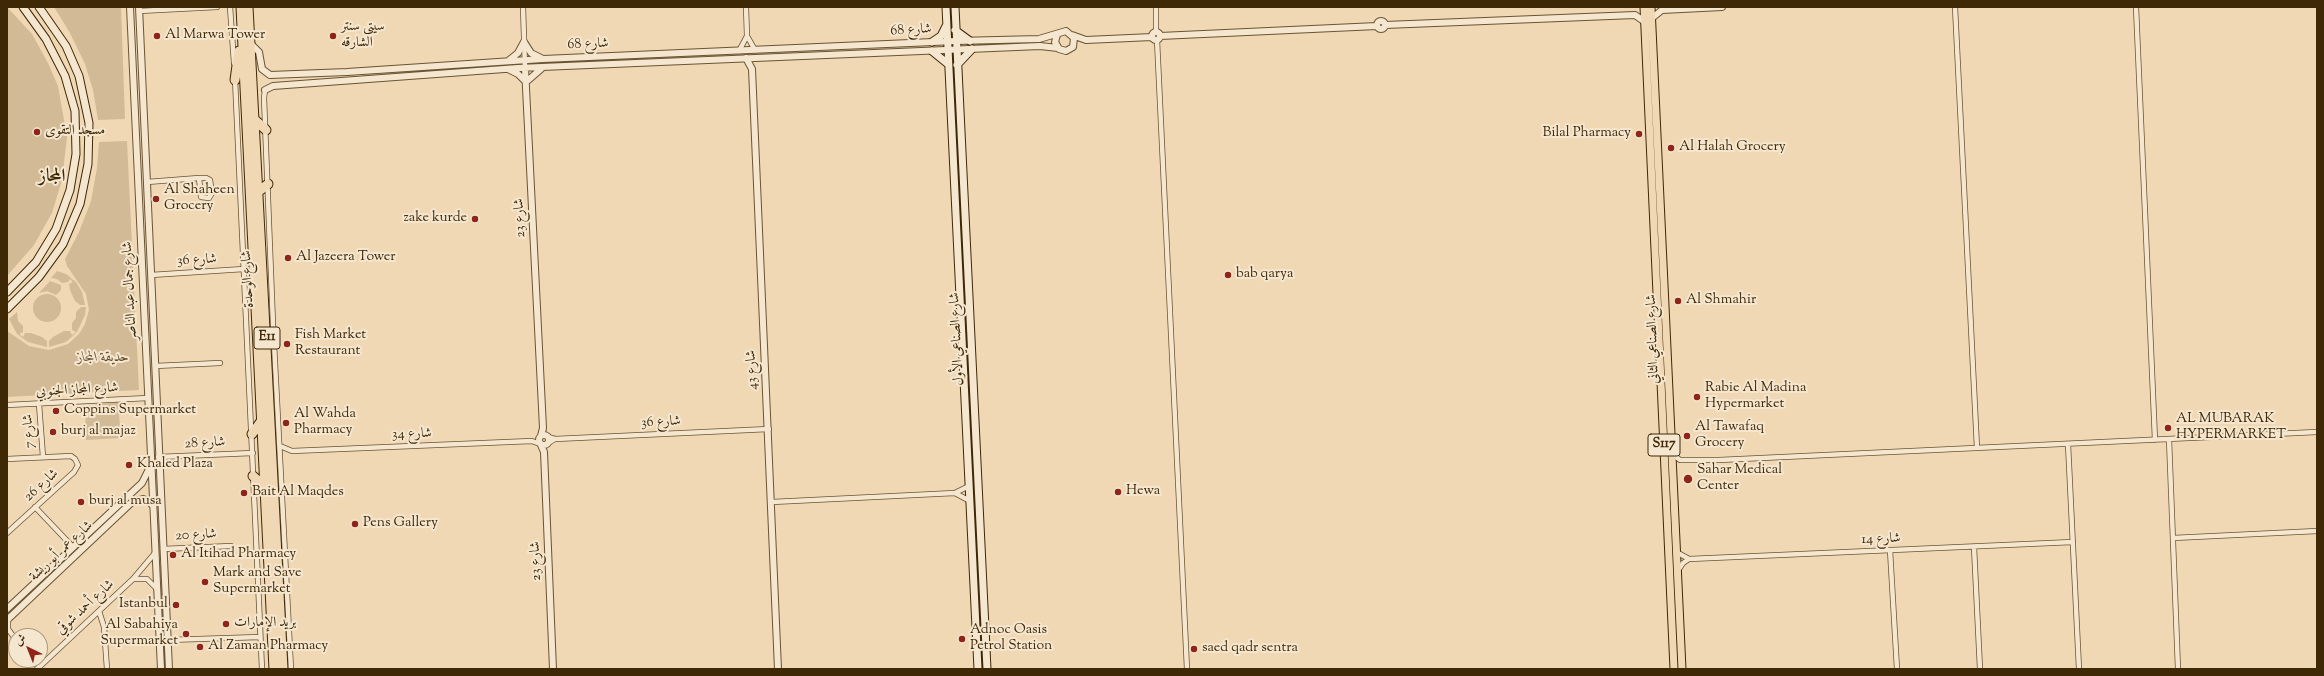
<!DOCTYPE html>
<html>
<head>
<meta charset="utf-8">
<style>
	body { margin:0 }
	#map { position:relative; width:2324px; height:676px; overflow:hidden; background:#f0d8b5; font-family:"Sorts Mill Goudy",Amiri,serif }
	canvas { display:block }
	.frame { position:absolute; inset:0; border:8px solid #3e2806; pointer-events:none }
	.north { position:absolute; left:8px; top:628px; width:40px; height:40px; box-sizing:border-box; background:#f5e6cf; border:1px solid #ac9a7f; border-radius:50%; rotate:317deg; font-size:11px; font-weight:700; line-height:16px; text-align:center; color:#3e2806 }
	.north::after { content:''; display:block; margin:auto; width:14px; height:18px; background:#8f2418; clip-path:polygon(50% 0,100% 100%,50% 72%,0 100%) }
</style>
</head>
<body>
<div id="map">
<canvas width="2324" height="676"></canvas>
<div class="frame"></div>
<div class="north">ش</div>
</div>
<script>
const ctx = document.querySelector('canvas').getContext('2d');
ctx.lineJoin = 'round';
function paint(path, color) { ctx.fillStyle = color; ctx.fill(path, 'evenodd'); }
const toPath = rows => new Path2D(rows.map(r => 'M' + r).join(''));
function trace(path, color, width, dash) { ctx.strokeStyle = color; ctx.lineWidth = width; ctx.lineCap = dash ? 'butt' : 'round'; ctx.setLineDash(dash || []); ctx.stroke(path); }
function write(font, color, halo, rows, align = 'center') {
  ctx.font = font + ' "Sorts Mill Goudy",Amiri,serif'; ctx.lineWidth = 4; ctx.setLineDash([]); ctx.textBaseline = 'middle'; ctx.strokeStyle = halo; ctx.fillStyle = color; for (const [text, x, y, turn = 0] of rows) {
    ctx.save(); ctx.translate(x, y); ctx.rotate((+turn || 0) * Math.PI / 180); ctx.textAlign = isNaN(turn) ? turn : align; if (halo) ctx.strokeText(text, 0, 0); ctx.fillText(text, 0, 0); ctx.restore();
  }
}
paint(toPath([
	[7,7,32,34,48,63,58,86,67,137,62,180,52,213,34,245,7,276],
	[54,7,121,7,125,119,98,120,93,90,85,64,70,33],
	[127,141,139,390,7,397,7,331,29,346,49,350,68,344,79,334,85,324,89,310,86,294,67,266,65,259,79,232,91,201,97,168,99,142],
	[57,271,66,274,76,282,82,292,85,305,80,305,75,301,70,290,69,284,73,282,70,279,68,282,62,283,57,279,51,278],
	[50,281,61,285,61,290,56,295,47,291,39,293],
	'33 308a14 14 0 1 1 28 0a14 14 0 1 1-28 0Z',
	[81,307,86,307,85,315,77,332,66,342,49,347,49,341,53,337,64,331,70,331,72,335,76,332,72,330,72,323,76,318,76,312],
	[17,312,18,321,23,326,23,332,19,334,23,337,25,333,31,333,42,337,47,341,47,347,28,342,17,334,9,319],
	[118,402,121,438,86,440,85,406]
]), '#d2ba97');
const minor = toPath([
	[230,7,234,63],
	[523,7,525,68],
	[746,7,747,36,755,50],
	[1955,7,1977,448],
	[2136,7,2155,440],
	[139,11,217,7],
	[1156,33,1156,7],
	[1157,40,1187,669],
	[739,51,747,36],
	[235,79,262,669],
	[265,90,264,98,273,324,291,669],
	[147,182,199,178,201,197,209,198,212,193,210,180,206,178,199,178],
	[151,275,244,269],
	[155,366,220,363],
	[39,404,43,457],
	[7,405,148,398],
	[548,437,555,439,769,429],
	[2169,439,2178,669],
	[548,443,555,439],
	[2068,444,2079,669],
	[280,446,292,451,532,441,540,444],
	[1672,454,1680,460,1719,460,2317,432],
	[158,457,253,453],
	[7,459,71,456,75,459,78,465,74,472,7,533],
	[955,493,969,486],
	[772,502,955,493,970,501],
	[35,507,73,547],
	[2173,538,2317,531],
	[1974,547,1980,669],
	[163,549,231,546],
	[1890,550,1897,669],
	[1678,553,1689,559,2073,542],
	[1679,569,1683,563,1689,559],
	[133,579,147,579,157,589],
	[99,611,104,627,107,669],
	[8,619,8,629,16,640],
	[167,640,260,637],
	[35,660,40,666],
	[37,669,133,579,155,553]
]);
const tertiary = toPath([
	[130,7,161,669],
	[139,7,169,669],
	[1652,18,1662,10,1722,7],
	'1377 25a4 4 0 1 1 8 0a4 4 0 1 1-8 0Z',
	[1385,25,1635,15,1645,22],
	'1152 36a4 4 0 1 1 8 0a4 4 0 1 1-8 0Z',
	[1072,35,1086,40,1152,37],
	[1160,36,1377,26],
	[524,42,531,53,541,58],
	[250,43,259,52,262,69,270,75,347,72,543,59,956,41,1039,39,1066,31,1074,38,1073,47,1066,51,1059,49,1055,42,1057,35],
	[746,58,752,69,778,669],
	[508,61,518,53,524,42],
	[525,68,543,428,541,436],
	[508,69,518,74,526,82],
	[526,82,541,69],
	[265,90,273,86,518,68,1040,46,1058,48],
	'539 440a5 5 0 1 1 10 0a5 5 0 1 1-10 0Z',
	[541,445,544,452,553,669],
	[7,609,142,483,150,467],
	[7,620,132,502,143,499,149,501,153,506]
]);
const secondary = toPath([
	[946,7,978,669],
	[955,7,987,669],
	[955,30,970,41],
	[932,42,941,36,946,26],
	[932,51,948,64],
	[957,65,972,49],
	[7,292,36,262,56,229,70,190,76,154,75,111,65,76,46,39,23,7],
	[7,309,39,277,63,244,80,204,88,164,89,123,79,76,66,46,39,7]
]);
const primary = toPath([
	[1644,7,1674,669],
	[1651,7,1682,669]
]);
const motorway = toPath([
	[241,7,274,669],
	[248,7,283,669],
	[235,80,239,51],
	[254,119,266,130],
	[258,192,268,184],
	[252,434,262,420],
	[253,476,265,487]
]);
trace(minor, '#6a5432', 6);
trace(tertiary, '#6a5432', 8);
trace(secondary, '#3e2806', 9);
trace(primary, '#3e2806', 9);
trace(motorway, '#3e2806', 11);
trace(minor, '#f5e6cf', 4.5);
trace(tertiary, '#f5e6cf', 6);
trace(secondary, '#f5e6cf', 7);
trace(primary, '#f0d8b5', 7);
trace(motorway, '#f0d8b5', 9);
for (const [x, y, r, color] of [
	[157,36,4,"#8f2418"],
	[333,36,4,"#8f2418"],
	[37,132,4,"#8f2418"],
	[1639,134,4,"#8f2418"],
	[1671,148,4,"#8f2418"],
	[156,199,4,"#8f2418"],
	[475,219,4,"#8f2418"],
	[288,258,4,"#8f2418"],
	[1228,275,4,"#8f2418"],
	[1678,301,4,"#8f2418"],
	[287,344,4,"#8f2418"],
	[1697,397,4,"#8f2418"],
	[56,411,4,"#8f2418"],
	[286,423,4,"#8f2418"],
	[2168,428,4,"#8f2418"],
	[53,432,4,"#8f2418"],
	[1687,436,4,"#8f2418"],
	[129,465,4,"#8f2418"],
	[1688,479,5,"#8f2418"],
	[1118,492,4,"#8f2418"],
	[244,493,4,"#8f2418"],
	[81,502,4,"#8f2418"],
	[355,524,4,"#8f2418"],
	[173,555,4,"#8f2418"],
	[205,582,4,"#8f2418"],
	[176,605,4,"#8f2418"],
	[226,624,4,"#8f2418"],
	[186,634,4,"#8f2418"],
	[962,639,4,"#8f2418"],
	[200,647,4,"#8f2418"],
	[1194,649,4,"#8f2418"]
]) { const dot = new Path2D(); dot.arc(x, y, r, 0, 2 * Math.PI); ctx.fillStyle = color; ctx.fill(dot); trace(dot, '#f5e6cf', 1.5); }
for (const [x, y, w] of [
	[267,338,26],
	[1664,445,32]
]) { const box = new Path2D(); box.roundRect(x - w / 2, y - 11, w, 22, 3); ctx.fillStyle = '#f5e6cf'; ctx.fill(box); trace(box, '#3e2806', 1); }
write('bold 13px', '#3e2806', null, [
	["E11",267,338],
	["S117",1664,445]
]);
write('14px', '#3e2806', '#f5e6cf', [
	["سيتي سنتر",341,28],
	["الشارقه",341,44],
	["Al Marwa Tower",165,36],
	["مسجد التقوى",45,132],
	["Bilal Pharmacy",1631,134,"right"],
	["Al Halah Grocery",1679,148],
	["Al Shaheen",164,191],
	["Grocery",164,207],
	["zake kurde",467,219,"right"],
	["Al Jazeera Tower",296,258],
	["bab qarya",1236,275],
	["Al Shmahir",1686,301],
	["Fish Market",295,336],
	["Restaurant",295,352],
	["Rabie Al Madina",1705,389],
	["Hypermarket",1705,405],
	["Coppins Supermarket",64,411],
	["Al Wahda",294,415],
	["Pharmacy",294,431],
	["AL MUBARAK",2176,420],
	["HYPERMARKET",2176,436],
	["Al Tawafaq",1695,428],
	["Grocery",1695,444],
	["burj al majaz",61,432],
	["Khaled Plaza",137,465],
	["Sahar Medical",1697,471],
	["Center",1697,487],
	["Hewa",1126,492],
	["Bait Al Maqdes",252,493],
	["burj al musa",89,502],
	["Pens Gallery",363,524],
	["Al Itihad Pharmacy",181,555],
	["Mark and Save",213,574],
	["Supermarket",213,590],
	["Istanbul",168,605,"right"],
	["بريد الإمارات",234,624],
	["Al Sabahiya",178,626,"right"],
	["Supermarket",178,642,"right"],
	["Adnoc Oasis",970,631],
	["Petrol Station",970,647],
	["Al Zaman Pharmacy",208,647],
	["saed qadr sentra",1202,649]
], 'left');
write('14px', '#3e2806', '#f5e6cf', [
	["شارع 68",911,31,-3],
	["شارع 68",588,45,-2],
	["شارع 23",521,218,-93],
	["شارع 36",197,261,-3],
	["شارع الوحدة",249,279,-93],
	["شارع جمال عبد الناصر",131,291,-93],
	["شارع الصناعي الأول",958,339,-93],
	["شارع الصناعي الثاني",1654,339,-92],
	["شارع 43",753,370,-93],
	["شارع المجاز الجنوبي",77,391,-3],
	["شارع 36",661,423,-3],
	["شارع 7",30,431,-94],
	["شارع 34",412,435,-2],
	["شارع 28",205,444,-3],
	["شارع 26",42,486,-42],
	["شارع 20",196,536,-3],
	["شارع 14",1881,540,-2],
	["شارع عمر أبو ريشة",62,552,-43],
	["شارع 23",537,561,-92],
	["شارع أحمد شوقي",86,608,-43]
]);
write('italic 14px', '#634c2a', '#f5e6cf', [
	["حديقة المجاز",103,359]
]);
write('bold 18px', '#3e2806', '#f5e6cf', [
	["المجاز",52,178]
]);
</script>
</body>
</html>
